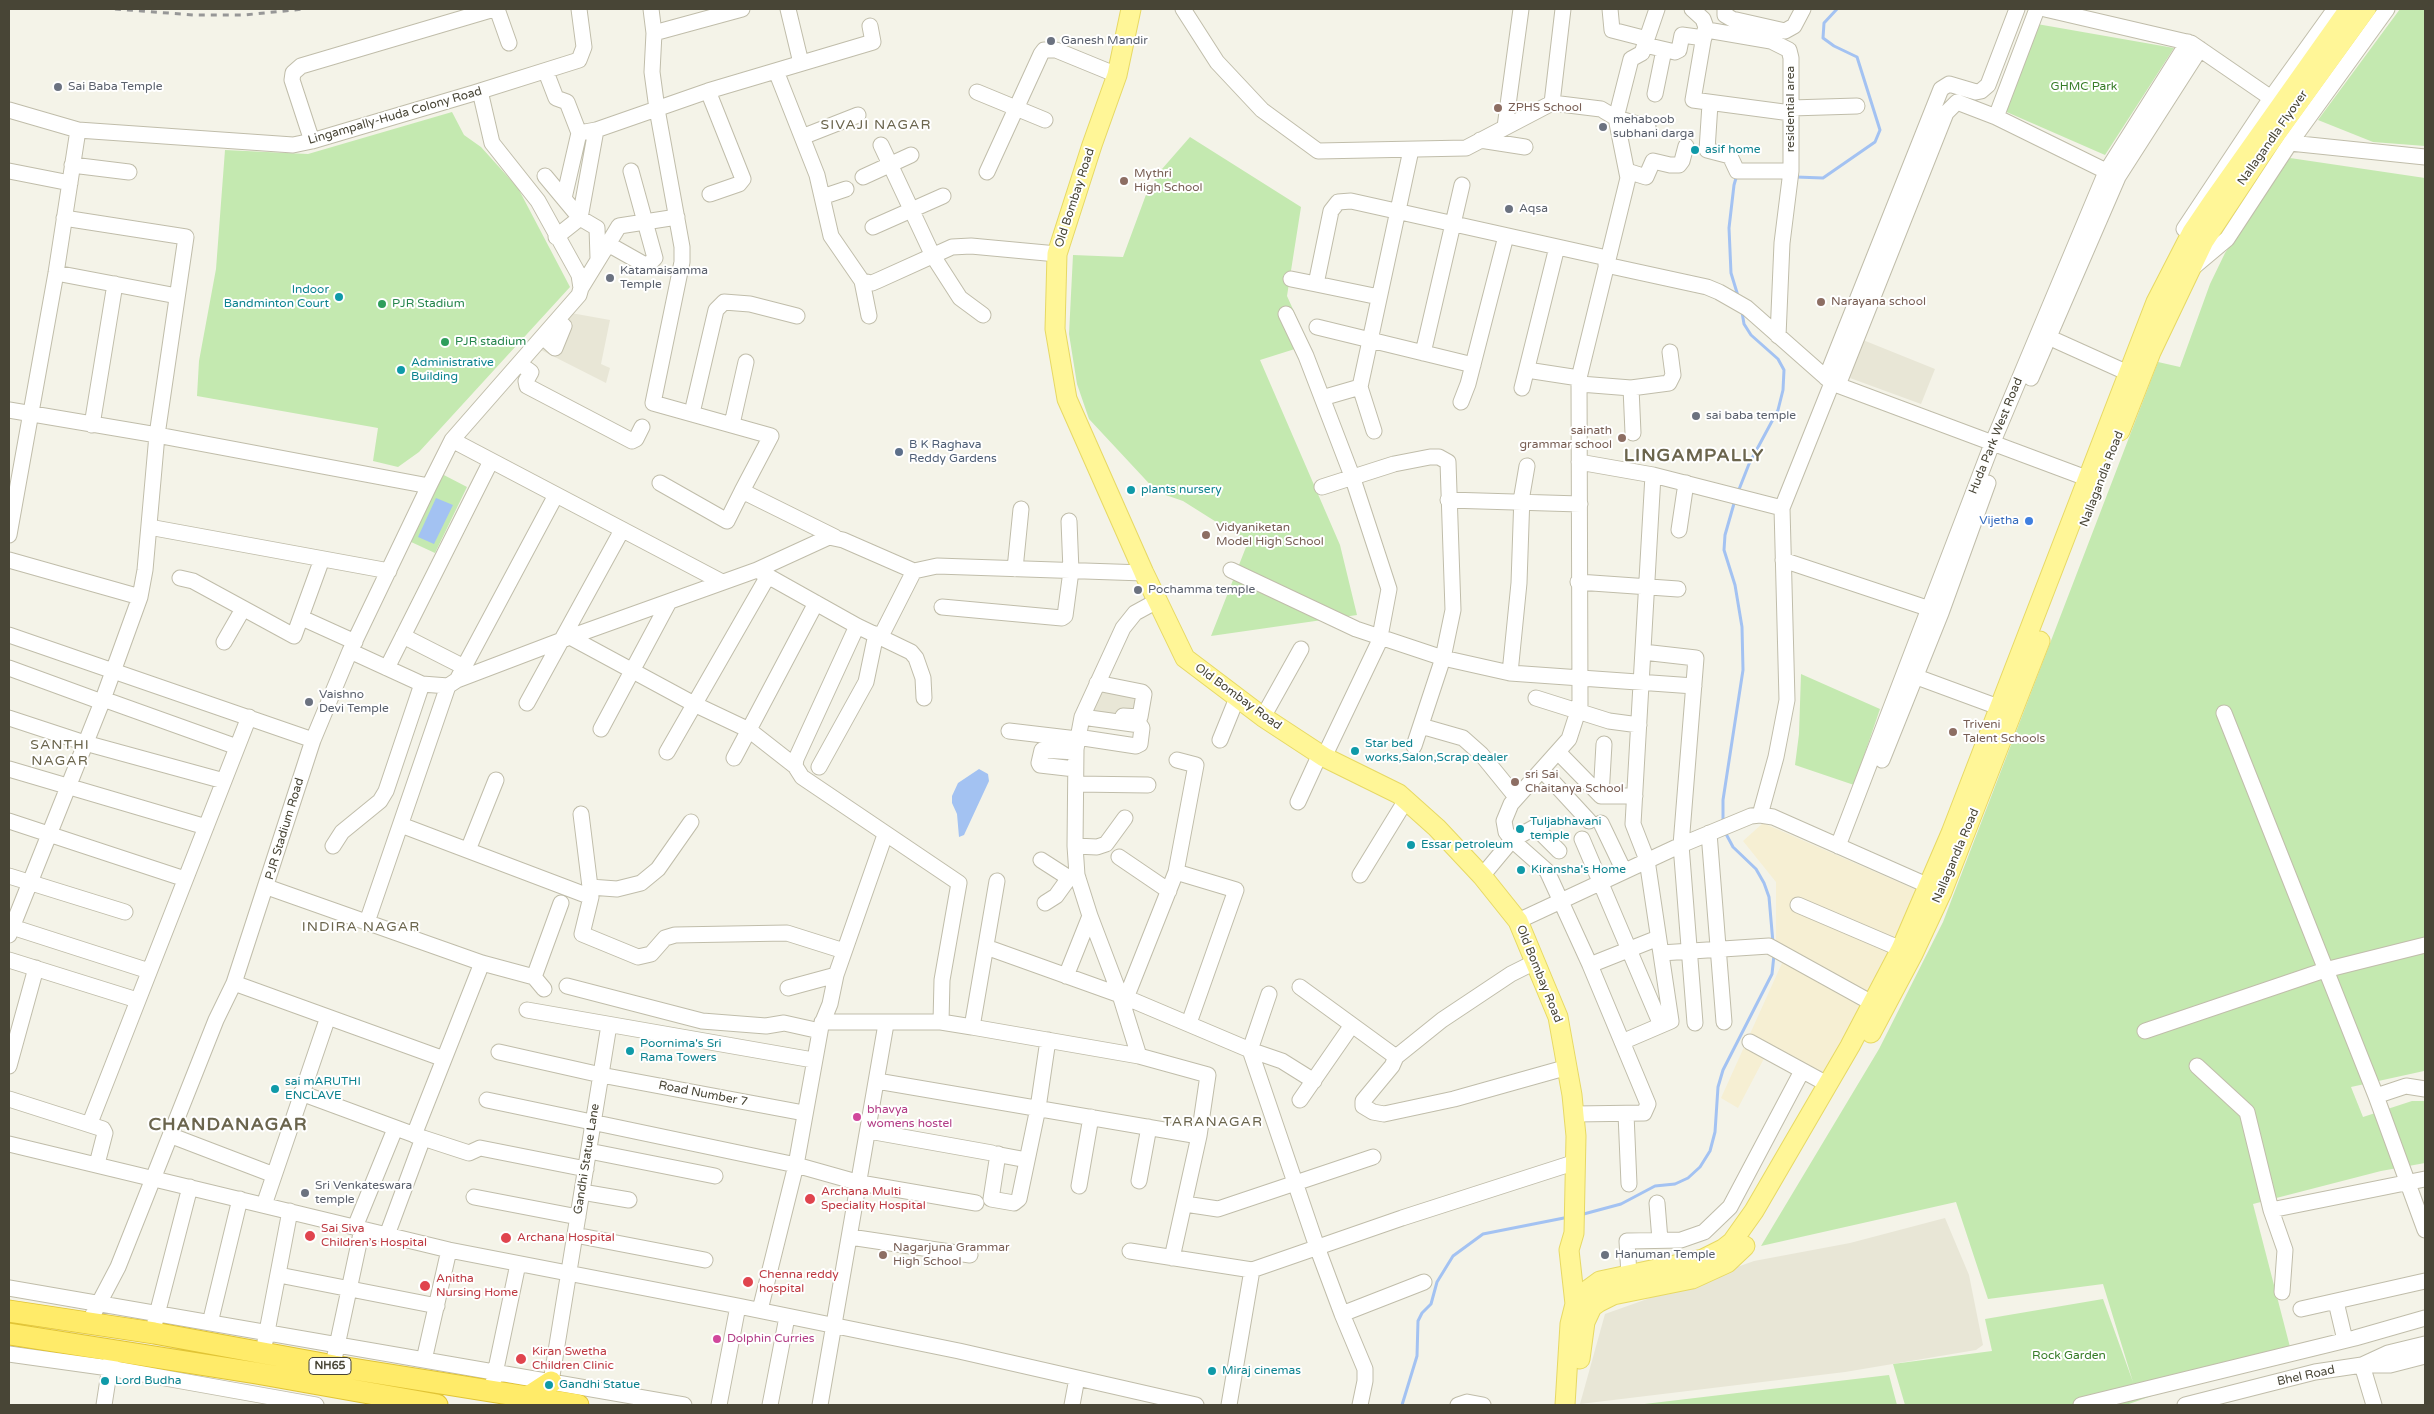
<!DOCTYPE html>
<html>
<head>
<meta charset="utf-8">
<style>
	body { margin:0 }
	#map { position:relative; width:2434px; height:1414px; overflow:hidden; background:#f4f3e8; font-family:"Varela Round",sans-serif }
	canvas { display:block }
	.frame { position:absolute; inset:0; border:10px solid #484536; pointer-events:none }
</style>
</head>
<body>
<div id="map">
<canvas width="2434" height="1414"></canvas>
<div class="frame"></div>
</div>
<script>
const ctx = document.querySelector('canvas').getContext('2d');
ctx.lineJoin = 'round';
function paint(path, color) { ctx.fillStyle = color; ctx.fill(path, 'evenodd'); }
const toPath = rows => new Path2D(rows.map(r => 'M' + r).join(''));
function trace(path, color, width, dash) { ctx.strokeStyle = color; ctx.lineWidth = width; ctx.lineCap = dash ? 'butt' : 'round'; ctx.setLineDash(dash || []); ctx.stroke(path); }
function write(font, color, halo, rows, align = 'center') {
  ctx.font = font + ' "Varela Round",sans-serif'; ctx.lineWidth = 4; ctx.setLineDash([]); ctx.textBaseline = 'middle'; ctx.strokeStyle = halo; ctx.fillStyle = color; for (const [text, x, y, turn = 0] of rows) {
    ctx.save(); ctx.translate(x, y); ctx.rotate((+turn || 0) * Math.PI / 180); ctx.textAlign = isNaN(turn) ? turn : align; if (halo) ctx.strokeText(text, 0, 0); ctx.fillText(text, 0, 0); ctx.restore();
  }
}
paint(toPath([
	[571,313,610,320,601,364,610,368,606,383,537,348],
	[1863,340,1935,369,1921,404,1850,378],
	[1104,682,1150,691,1144,723,1091,715],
	[1945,1218,1969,1275,1983,1345,1976,1350,1845,1372,1580,1404,1605,1314,1754,1261,1850,1243]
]), '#e8e6d6');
paint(toPath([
	[1763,823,1919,891,1875,992,1824,1078,1769,1049,1738,1108,1721,1098,1782,963,1776,949,1776,882,1743,841]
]), '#f6efd3');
paint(toPath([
	[2400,9,2425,9,2425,146,2373,142,2318,120],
	[2037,24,2174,48,2105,155,2002,110],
	[452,112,464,135,481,147,518,188,570,287,419,452,398,467,373,461,378,428,197,396,199,361,216,269,225,150,308,154],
	[1190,137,1301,207,1287,296,1305,336,1298,348,1260,360,1340,545,1357,615,1211,636,1248,542,1183,501,1157,492,1089,419,1077,384,1069,334,1073,255,1123,257,1147,192,1162,169],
	[2290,158,2425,178,2425,1058,2424,1071,2351,1087,2363,1117,2412,1101,2425,1101,2425,1163,2381,1171,2253,1204,2290,1347,2126,1405,1905,1405,1893,1364,1992,1351,1985,1319,2103,1299,2133,1382,2103,1284,1988,1299,1956,1202,1761,1246,1879,1049,1943,922,2158,362,2180,367,2210,284,2225,253],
	[440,473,467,487,435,553,409,541],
	[1801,674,1880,709,1854,785,1795,765,1799,734],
	[1889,1375,1897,1405,1636,1405]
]), '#c4e9b0');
paint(toPath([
	[436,498,453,505,434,544,418,537],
	[979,769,988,774,989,781,964,835,959,837,957,814,952,803,952,796,958,783]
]), '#a3c2f2');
trace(toPath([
	[1796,177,1823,178,1875,142,1880,130,1857,57,1834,46,1823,38,1824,23,1837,9],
	[1738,296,1731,273,1729,228,1734,185,1736,178,1740,176],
	[1738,492,1749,464,1778,410,1783,390,1784,370,1778,359,1751,335,1744,324,1742,312],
	[1723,824,1723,800,1743,670,1742,627,1735,585,1724,550,1725,535,1735,500],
	[1725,832,1733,847,1756,869,1764,883,1769,897,1773,943],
	[1580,1215,1621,1204,1655,1186,1675,1184,1688,1178,1700,1167,1710,1151,1715,1132,1718,1087,1723,1070,1772,974,1774,955],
	[1402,1405,1417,1356,1418,1321,1422,1313,1431,1304,1437,1282,1453,1256,1483,1234,1569,1217]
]), '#a3c2f2', 3);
const minor = toPath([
	[497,9,509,43],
	[651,9,654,33,652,72,657,109,682,247,682,262,653,403,771,436,742,491,835,537],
	[788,9,801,63],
	[1183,9,1217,62,1262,110,1318,151,1466,148,1552,103,1601,109,1616,118,1628,178,1579,378,1580,705,1569,739,1511,804,1504,821,1506,832,1512,840,1482,876],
	[1610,9,1612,30,1647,39],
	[1692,9,1703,19,1707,30,1771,41,1789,50,1791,58,1791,171,1737,171,1730,156,1707,150,1710,104],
	[1725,9,1725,15,1732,19,1785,31,1794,26,1803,9],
	[2045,9,2191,43,2271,98],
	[1705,30,1693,100,1791,113],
	[654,33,742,9],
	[1645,45,1675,52,1679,50,1682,35,1704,38],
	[776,71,817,175,831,236,862,281,872,283,879,280,952,247,971,246,1057,254],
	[546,72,556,98,567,102,579,133,596,130,708,91,873,42,870,26],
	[708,91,743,179,739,184,710,194],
	[977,92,1045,120],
	[1655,94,1664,50],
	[1552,103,1563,9],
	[1791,108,1857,106],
	[9,110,78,130,293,145,312,141,474,93,579,60,584,47,579,9],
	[1996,117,2114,175],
	[1505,127,1521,9],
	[1648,127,1616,118,1631,59,1642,53,1657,9],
	[802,137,858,115],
	[1480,140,1525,147],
	[312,141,292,80,293,73,301,66,494,9],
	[2290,143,2425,157],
	[881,145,933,256,960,298,983,315],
	[72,165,129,172],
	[9,171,70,183],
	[1627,171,1646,177,1653,161,1670,165,1679,165,1682,161,1686,146],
	[987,172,1041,54,1044,50,1056,50,1117,75],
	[545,176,580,218,597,228,598,258],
	[863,177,911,155],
	[822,197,846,189],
	[564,198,579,133],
	[873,227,943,196],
	[2184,229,2271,98,2335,9],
	[556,237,580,218,596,130],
	[608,244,619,226,677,217],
	[1606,265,1707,287,1719,292,1747,308,1832,383,2089,479],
	[2190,270,2227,239,2290,143,2387,9],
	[56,273,177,296],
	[1291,279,1316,284],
	[862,281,869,316],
	[581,288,608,244,647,266,655,258,631,171],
	[1379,297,1316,284,1331,211,1338,202,1351,201,1607,258],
	[1286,314,1306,356,1352,476,1389,589,1379,642,1324,757],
	[1317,327,1473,365],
	[1778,336,1782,243,1791,171],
	[543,337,555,348,564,326,558,321],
	[2057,341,2128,373],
	[1423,353,1462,185],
	[520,364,531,372,526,381,527,386,632,441,636,439,642,427],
	[1527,370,1579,378],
	[1826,378,1941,89,1949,84,1976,92,1981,91,1988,85,2017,9],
	[2031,378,2118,177,2200,49],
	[1580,384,1631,388,1669,383,1673,375,1670,352],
	[1838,385,1946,113,1957,102,1996,117,2037,9],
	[1360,387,1374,431],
	[1522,388,1557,247],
	[1631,388,1633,433],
	[1322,398,1360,387,1411,150],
	[1461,402,1468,384,1506,236],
	[9,410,157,435,429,486],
	[692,413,716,310,724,302,750,304,797,316],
	[732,424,746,362],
	[92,425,115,284],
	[452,440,722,582],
	[1579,462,1653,475,1782,508],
	[660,483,727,521,742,491],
	[1322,487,1394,464,1430,457,1439,457,1448,462,1453,610,1443,658,1414,746],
	[1448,500,1580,504],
	[149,527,389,571],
	[1679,530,1686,483],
	[9,535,56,273,78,130],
	[9,560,140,597],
	[1783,560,1936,611],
	[1015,569,1021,509],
	[757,570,857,626,911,652,916,658,923,678,924,698],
	[1231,570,1356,629,1443,658,1510,673,1694,686],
	[180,578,193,581,294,636,322,559],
	[1578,582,1678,589],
	[942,607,1062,618,1065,616,1071,571,1069,521],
	[302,618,355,642],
	[857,626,796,759,795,766,802,777,959,883,942,980,941,1022],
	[9,635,313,740],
	[403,636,464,667],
	[881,636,914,571],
	[570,637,694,704,749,730,795,766],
	[224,642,243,609],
	[350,651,422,684,448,686,457,680,570,637,757,570,829,537,843,540,914,571,937,566,1144,573],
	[1643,652,1696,658,1681,845,1695,1023],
	[9,668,102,702],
	[387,668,491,461],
	[1510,673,1519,583,1522,495,1527,466],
	[1906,673,2001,708],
	[457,680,556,495],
	[1097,683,1142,692,1144,694,1140,717,1123,716],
	[1536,698,1609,721,1639,725],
	[103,699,237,747],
	[527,703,622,530],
	[2224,713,2376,1096,2425,1230],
	[1263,717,1301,649],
	[9,718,85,743,224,781],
	[1421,726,1463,738,1481,754,1516,797],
	[601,729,669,602],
	[1009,731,1077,739],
	[1077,737,1136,746,1140,744,1142,728,1140,725,1082,717],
	[1220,740,1237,698],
	[667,752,768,576],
	[1558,752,1601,796,1635,796],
	[734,758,816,603],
	[1882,760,1941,613,1988,483],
	[819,767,866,682,876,634],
	[9,769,206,827],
	[1075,769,1040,765,1039,763,1042,750,1076,752],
	[1542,770,1589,821],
	[1076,784,1148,785],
	[1601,796,1604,744],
	[1298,802,1320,754],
	[581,814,591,895],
	[1760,815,1776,757,1787,700,1782,508,1832,383],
	[9,821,185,879],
	[1601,823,1624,871],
	[401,825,591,897,582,934,638,957,651,954,665,938,675,935,787,933,844,951],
	[1709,833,1724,1022],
	[1582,839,1661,1025],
	[333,846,342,832,380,801,386,791,422,684],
	[1075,846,1097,847,1106,844,1125,818],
	[1838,846,1992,444,2106,172,2188,42],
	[468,850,496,780],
	[1559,851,1535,827,1512,840,1547,871,1590,965,1648,1104,1644,1113,1575,1114],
	[1119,857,1169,891],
	[1041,860,1069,878,1078,878],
	[1176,872,1196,765,1177,760],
	[1360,875,1406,800],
	[9,876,125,912],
	[997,881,972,1027,1139,1056,1208,1075,1199,1136,1172,1258],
	[267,887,482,963,534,977,544,989],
	[590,887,617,889,641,883,658,869,691,822],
	[1045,903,1056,896,1069,878],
	[1798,905,1901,949],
	[1518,921,1681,845,1751,816,1760,815,1773,817,1938,890],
	[367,922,448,686],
	[9,926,149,971],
	[9,935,102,702,140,597,145,570,157,435,186,237,64,218],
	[986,947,1120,995,1250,1050,1317,1247,1342,1314,1365,1369,1365,1381,1360,1405],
	[1661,953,1769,946,1872,1003],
	[9,960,137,1000],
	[1590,965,1658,938],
	[1066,976,1090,916],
	[534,977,561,903],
	[234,983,444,1059],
	[567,986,702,1021,766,1026,784,1023,820,1031],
	[1300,987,1396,1057,1392,1066,1363,1101,1363,1106,1373,1112,1384,1114,1454,1099,1568,1067],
	[788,988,836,975],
	[1269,994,1250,1050,1282,1061,1314,1081],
	[1126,998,1176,872,1236,890,1189,1023],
	[527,1010,813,1060],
	[822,1022,941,1022,972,1027],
	[2145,1031,2325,970,2425,945],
	[1622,1042,1671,1021,1647,860,1633,824,1653,475],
	[1750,1042,1827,1084],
	[499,1052,601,1075,804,1113],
	[1139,1056,1120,995,1090,916,1077,875,1075,846,1076,749,1082,717,1123,628,1135,613,1157,601],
	[1396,1057,1442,1020,1511,974,1535,962],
	[9,1066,36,968],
	[2197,1066,2247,1112,2271,1210,2285,1250,2282,1292],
	[877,1081,1199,1136],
	[301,1093,423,1138,469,1153,480,1148,586,1169],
	[2376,1096,2406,1086,2425,1089],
	[9,1099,103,1129,105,1133,97,1164],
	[487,1100,796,1165,860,1183,976,1203],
	[1300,1100,1352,1025],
	[1626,1114,1629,1184],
	[90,1123,249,717],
	[869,1131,992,1153],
	[414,1135,482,963],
	[172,1136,274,1175],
	[9,1144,449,1250,738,1306,959,1351,1196,1405],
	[589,1151,715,1176],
	[995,1154,1027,1160],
	[998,1154,991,1199,1014,1203,1019,1199,1038,1108,1048,1040],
	[1139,1181,1149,1127],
	[1079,1186,1091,1117],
	[582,1192,629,1200],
	[474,1197,578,1217],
	[1657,1203,1660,1240],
	[1185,1204,1218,1209,1373,1157],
	[264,1205,328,1017],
	[2271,1210,2425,1179],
	[355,1227,395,1129],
	[387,1235,423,1138],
	[575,1235,705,1260],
	[850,1237,970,1255],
	[1130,1251,1252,1270,1229,1405],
	[1252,1270,1402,1218,1576,1162],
	[279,1275,437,1306],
	[1629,1275,1627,1241,1681,1240,1704,1232,1730,1207,1802,1071],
	[9,1288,684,1405],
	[2336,1302,2345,1340],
	[2301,1309,2425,1281],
	[760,1310,796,1165,821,1026,830,1004,836,975,885,835],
	[1342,1314,1424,1282],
	[155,1322,190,1187],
	[210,1323,240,1199],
	[88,1324,118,1267,216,1020,234,983,313,740,350,651,429,486,452,440,579,295,581,288,579,275,538,201,492,143,480,91],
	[265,1342,290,1211],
	[9,1354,109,1368,316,1405],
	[335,1355,362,1229],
	[424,1360,449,1250],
	[2362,1365,2374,1405],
	[2366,1365,2390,1365,2425,1356],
	[551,1382,609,1025],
	[493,1383,518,1264],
	[104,1405,111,1360],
	[719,1405,738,1306],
	[770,1405,787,1317],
	[820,1405,886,1024],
	[1072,1405,1077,1378],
	[1458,1405,1467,1402,1483,1405],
	[2081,1405,2355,1338,2425,1318],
	[2185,1405,2315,1372,2362,1365,2388,1353,2425,1344]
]);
const major = toPath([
	[1131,9,1117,75,1092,145,1057,254,1055,329,1067,399,1144,573,1185,658,1263,717,1324,757,1399,794,1437,828,1482,876,1518,921,1558,1017,1572,1095,1576,1136,1574,1233,1569,1250,1575,1304],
	[2120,431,2151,352,2204,241,2263,152,2366,9],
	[1871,1033,1913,954,1942,892,2040,641],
	[1580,1359,1585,1322,1592,1307,1599,1302,1613,1295,1692,1279,1727,1263,1745,1246],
	[1565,1405,1570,1324,1575,1304,1585,1292,1600,1281,1703,1259,1723,1249,1732,1242,1754,1211,1850,1046,1901,949,1951,833,2156,302,2192,232,2213,201,2349,9]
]);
const highway = toPath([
	[9,1311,154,1333,334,1366,578,1405],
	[9,1334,256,1373,437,1405],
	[528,1397,551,1382]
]);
trace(minor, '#c0bdaa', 17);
trace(major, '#e7d964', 21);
trace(highway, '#e1c435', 23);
trace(minor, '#fff', 15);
trace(major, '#fff697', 19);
trace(highway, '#ffeb69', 21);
trace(toPath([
	[115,9,194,15,244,15,304,9]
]), '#979797', 3, [6, 6]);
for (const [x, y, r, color] of [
	[1051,41,5,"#6b7280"],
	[58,87,5,"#6b7280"],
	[1498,108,5,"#8d6e63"],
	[1603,127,5,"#6b7280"],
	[1695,150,5,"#0f9aa8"],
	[1124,181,5,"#8d6e63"],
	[1509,209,5,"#6b7280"],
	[610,278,5,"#6b7280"],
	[339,297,5,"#0f9aa8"],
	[1821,302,5,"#8d6e63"],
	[382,304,5,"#2e9e5b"],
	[445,342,5,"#2e9e5b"],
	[401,370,5,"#0f9aa8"],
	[1696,416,5,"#6b7280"],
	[1622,438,5,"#8d6e63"],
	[899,452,5,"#5c6f8a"],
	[1131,490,5,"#0f9aa8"],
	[2029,521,5,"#3f7fe0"],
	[1206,535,5,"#8d6e63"],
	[1138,590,5,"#6b7280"],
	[309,702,5,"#6b7280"],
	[1953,732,5,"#8d6e63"],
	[1355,751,5,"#0f9aa8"],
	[1515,782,5,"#8d6e63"],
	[1520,829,5,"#0f9aa8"],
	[1411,845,5,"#0f9aa8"],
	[1521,870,5,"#0f9aa8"],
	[630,1051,5,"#0f9aa8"],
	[275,1089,5,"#0f9aa8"],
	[857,1117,5,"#d1479c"],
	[305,1193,5,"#6b7280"],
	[810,1199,6,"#e0444e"],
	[310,1236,6,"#e0444e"],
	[506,1238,6,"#e0444e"],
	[883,1255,5,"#8d6e63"],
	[1605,1255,5,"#6b7280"],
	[748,1282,6,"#e0444e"],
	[425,1286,6,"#e0444e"],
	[717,1339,5,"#d1479c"],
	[521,1359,6,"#e0444e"],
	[1212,1371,5,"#0f9aa8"],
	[105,1381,5,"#0f9aa8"],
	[549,1385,5,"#0f9aa8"]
]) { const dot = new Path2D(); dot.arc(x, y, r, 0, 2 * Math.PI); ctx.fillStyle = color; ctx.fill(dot); trace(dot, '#fff', 2); }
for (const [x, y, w] of [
	[330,1366,42]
]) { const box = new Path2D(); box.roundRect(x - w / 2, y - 8.5, w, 17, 4); ctx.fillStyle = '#fff'; ctx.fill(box); trace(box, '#484536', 1); }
write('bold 11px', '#484536', null, [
	["NH65",330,1366]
]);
write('12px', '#5b616d', '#fff', [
	["Ganesh Mandir",1061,41],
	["Sai Baba Temple",68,87],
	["mehaboob",1613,120],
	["subhani darga",1613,134],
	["Aqsa",1519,209],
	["Katamaisamma",620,271],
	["Temple",620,285],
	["sai baba temple",1706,416],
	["Pochamma temple",1148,590],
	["Vaishno",319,695],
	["Devi Temple",319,709],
	["Sri Venkateswara",315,1186],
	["temple",315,1200],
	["Hanuman Temple",1615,1255]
], 'left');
write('12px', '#377c28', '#fff', [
	["GHMC Park",2084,87],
	["Rock Garden",2069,1356]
]);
write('12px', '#785e54', '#fff', [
	["ZPHS School",1508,108],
	["Mythri",1134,174],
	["High School",1134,188],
	["Narayana school",1831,302],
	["sainath",1612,431,"right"],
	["grammar school",1612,445,"right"],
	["Vidyaniketan",1216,528],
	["Model High School",1216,542],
	["Triveni",1963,725],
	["Talent Schools",1963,739],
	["sri Sai",1525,775],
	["Chaitanya School",1525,789],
	["Nagarjuna Grammar",893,1248],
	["High School",893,1262]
], 'left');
write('12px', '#484536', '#fff', [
	["residential area",1791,109,-90],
	["Lingampally-Huda Colony Road",395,116,-16],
	["Nallagandla Flyover",2273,138,-55],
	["Old Bombay Road",1075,198,-72],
	["Huda Park West Road",1996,436,-68],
	["Nallagandla Road",2102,479,-69],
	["Old Bombay Road",1238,697,36],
	["PJR Stadium Road",285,829,-73],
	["Nallagandla Road",1956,856,-67],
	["Old Bombay Road",1539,974,68],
	["Road Number 7",703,1094,11],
	["Gandhi Statue Lane",587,1159,-81],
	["Bhel Road",2306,1376,-12]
]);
write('12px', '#0d838f', '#fff', [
	["asif home",1705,150],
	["Indoor",329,290,"right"],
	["Bandminton Court",329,304,"right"],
	["Administrative",411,363],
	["Building",411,377],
	["plants nursery",1141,490],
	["Star bed",1365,744],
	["works,Salon,Scrap dealer",1365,758],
	["Tuljabhavani",1530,822],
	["temple",1530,836],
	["Essar petroleum",1421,845],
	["Kiransha's Home",1531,870],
	["Poornima's Sri",640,1044],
	["Rama Towers",640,1058],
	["sai mARUTHI",285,1082],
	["ENCLAVE",285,1096],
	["Miraj cinemas",1222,1371],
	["Lord Budha",115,1381],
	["Gandhi Statue",559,1385]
], 'left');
write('12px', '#27864d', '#fff', [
	["PJR Stadium",392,304],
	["PJR stadium",455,342]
], 'left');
write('12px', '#4e5e75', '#fff', [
	["B K Raghava",909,445],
	["Reddy Gardens",909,459]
], 'left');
write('12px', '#366cbe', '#fff', [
	["Vijetha",2019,521]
], 'right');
write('12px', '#b23c85', '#fff', [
	["bhavya",867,1110],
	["womens hostel",867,1124],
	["Dolphin Curries",727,1339]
], 'left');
write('12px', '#be3a42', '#fff', [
	["Archana Multi",821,1192],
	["Speciality Hospital",821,1206],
	["Sai Siva",321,1229],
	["Children’s Hospital",321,1243],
	["Archana Hospital",517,1238],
	["Chenna reddy",759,1275],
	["hospital",759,1289],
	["Anitha",436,1279],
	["Nursing Home",436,1293],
	["Kiran Swetha",532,1352],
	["Children Clinic",532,1366]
], 'left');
ctx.letterSpacing = '1px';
write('14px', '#6b654d', '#fff', [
	["SIVAJI NAGAR",876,125],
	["SANTHI",60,745],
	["NAGAR",60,761],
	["INDIRA NAGAR",361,927],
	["TARANAGAR",1213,1122]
]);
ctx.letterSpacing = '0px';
ctx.letterSpacing = '1px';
write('bold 18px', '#6b654d', '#fff', [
	["LINGAMPALLY",1694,456],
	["CHANDANAGAR",228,1125]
]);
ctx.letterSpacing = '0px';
</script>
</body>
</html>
